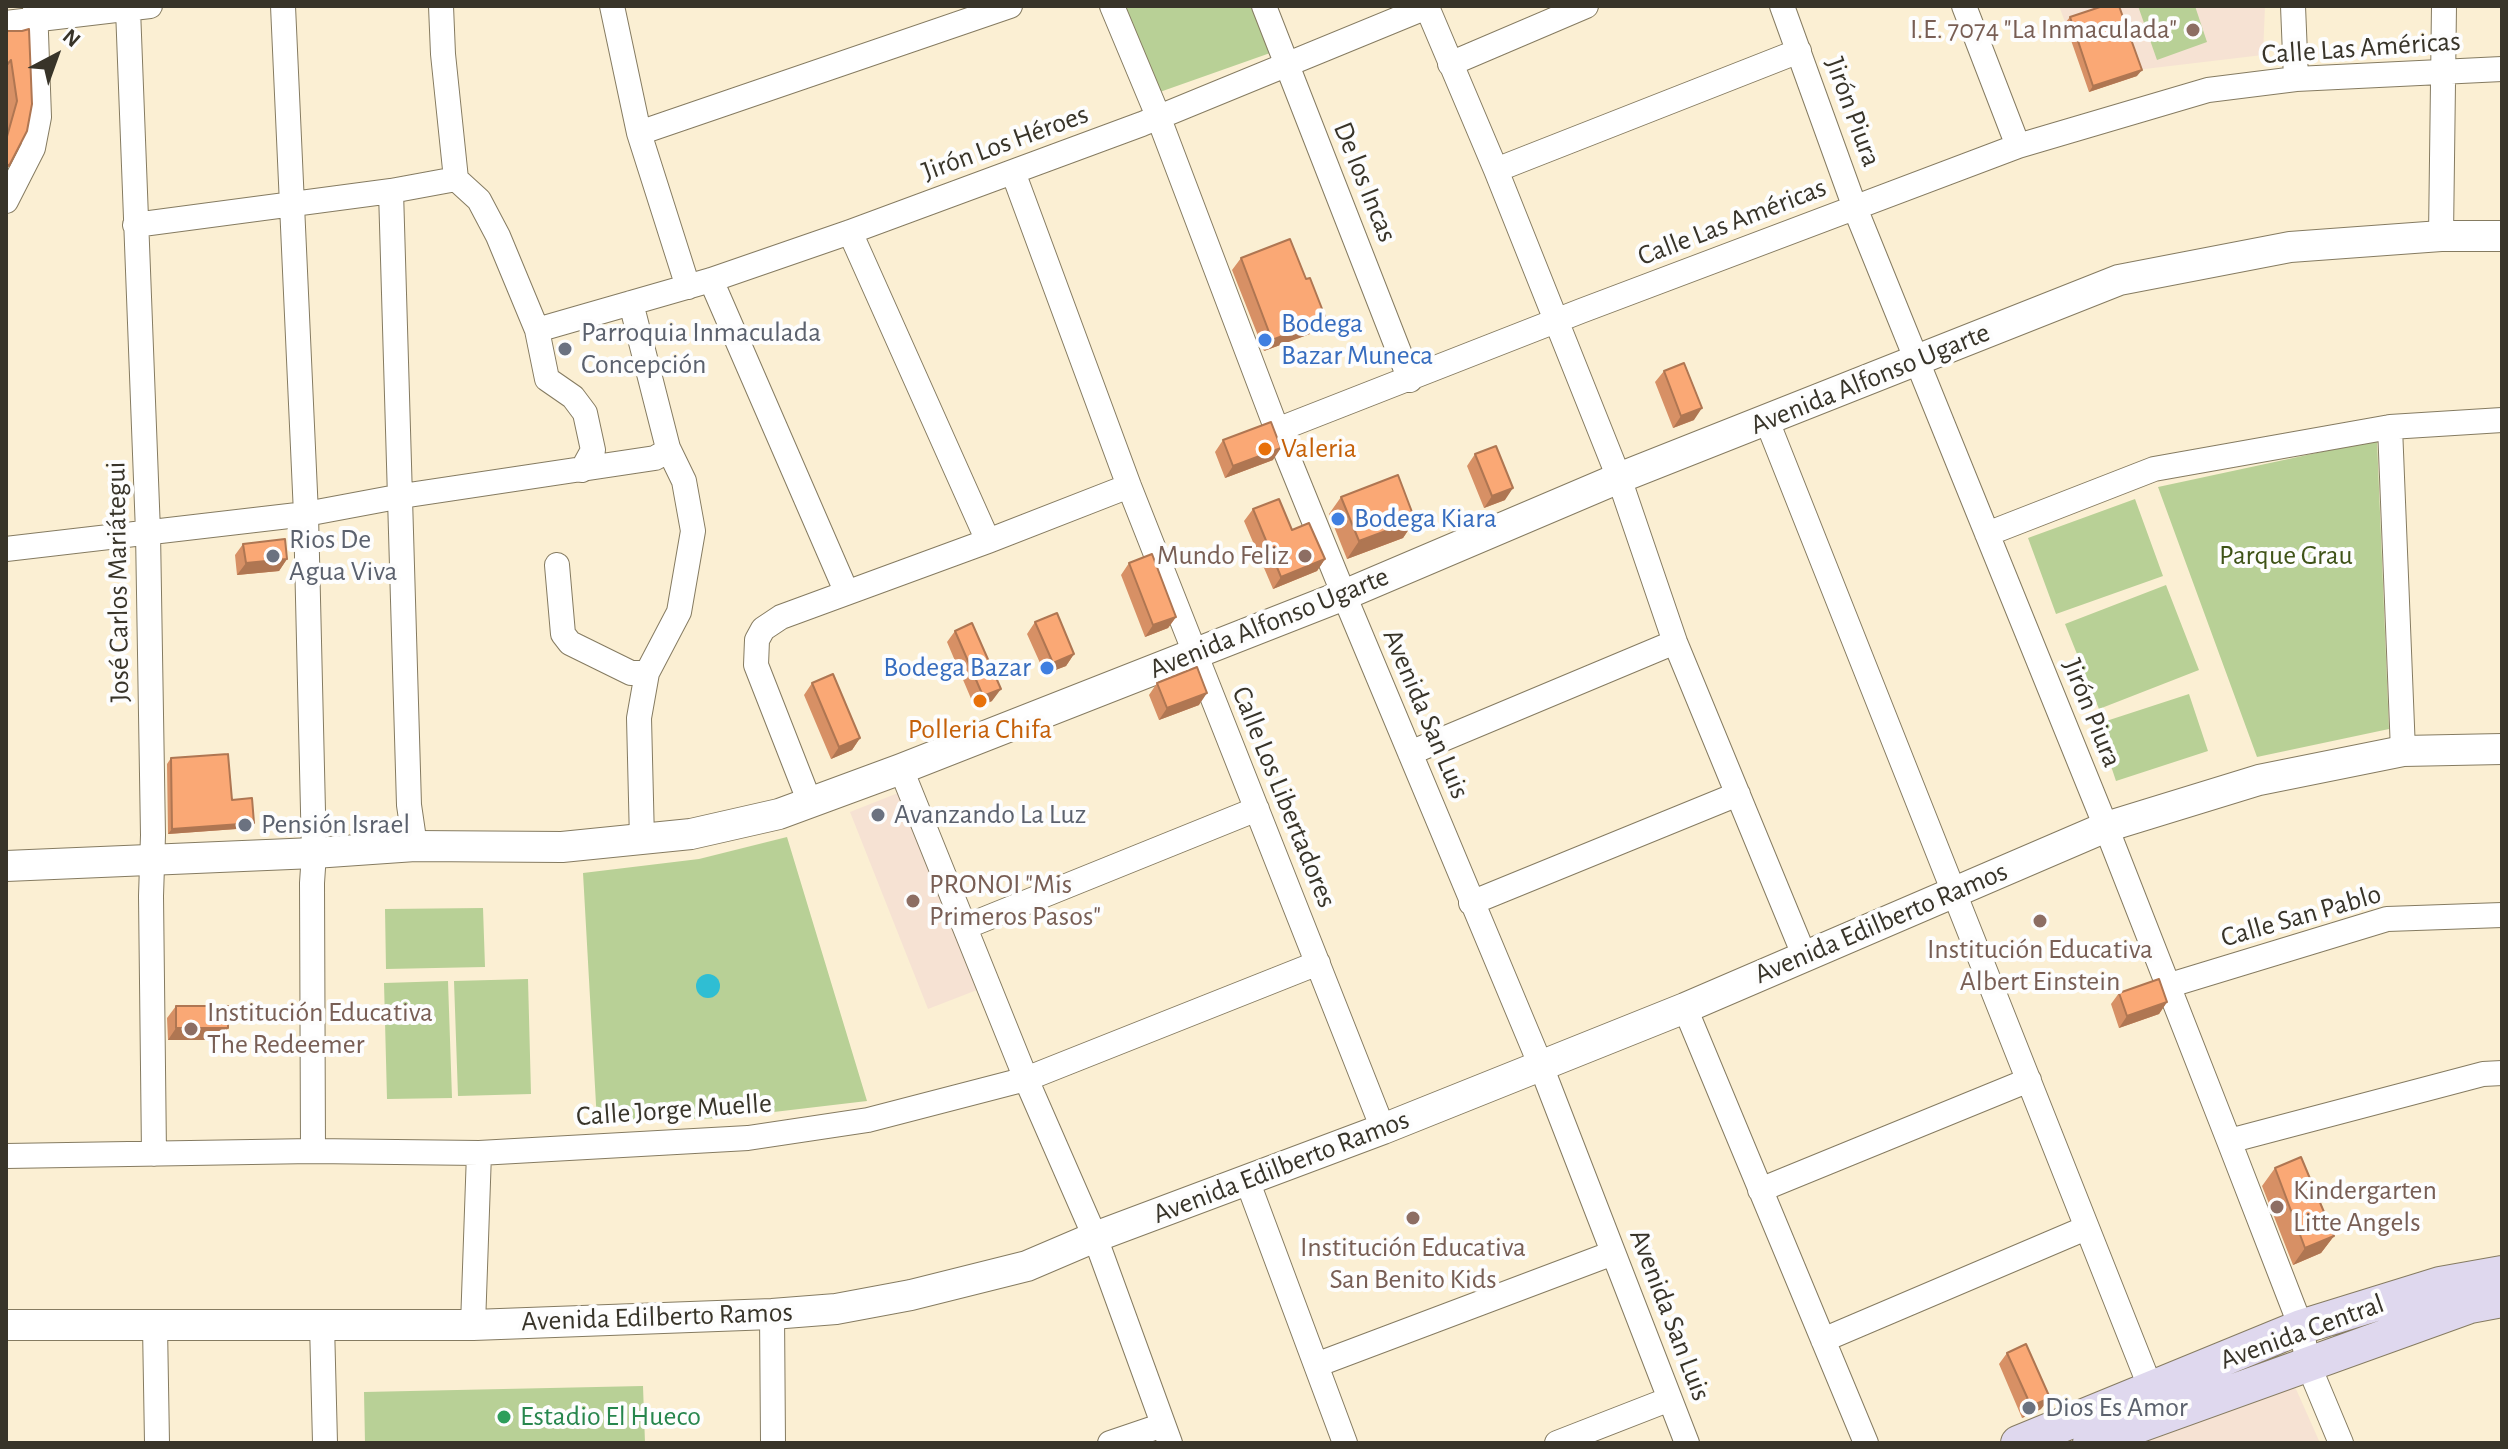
<!DOCTYPE html>
<html>
<head>
<meta charset="utf-8">
<style>
	body { margin:0 }
	#map { position:relative; width:2508px; height:1449px; overflow:hidden; background:#fbefd3; font-family:"Alegreya Sans",sans-serif }
	canvas { display:block }
	.frame { position:absolute; inset:0; border:8px solid #383429; pointer-events:none }
	.north { position:absolute; left:16px; top:16px; width:80px; height:80px; -webkit-text-stroke:6px #fdfdfd; paint-order:stroke; rotate:41deg; font-size:22px; font-weight:700; line-height:32px; text-align:center; color:#383429 }
	.north::after { content:''; display:block; margin:auto; width:28px; height:36px; background:#383429; clip-path:polygon(50% 0,100% 100%,50% 72%,0 100%) }
</style>
</head>
<body>
<div id="map">
<canvas width="2508" height="1449"></canvas>
<div class="frame"></div>
<div class="north">N</div>
</div>
<script>
const ctx = document.querySelector('canvas').getContext('2d');
ctx.lineJoin = 'round';
function paint(path, color) { ctx.fillStyle = color; ctx.fill(path, 'evenodd'); }
const toPath = rows => new Path2D(rows.map(r => 'M' + r).join(''));
function trace(path, color, width, dash) { ctx.strokeStyle = color; ctx.lineWidth = width; ctx.lineCap = dash ? 'butt' : 'round'; ctx.setLineDash(dash || []); ctx.stroke(path); }
function write(font, color, halo, rows, align = 'center') {
  ctx.font = font + ' "Alegreya Sans",sans-serif'; ctx.lineWidth = 8; ctx.setLineDash([]); ctx.textBaseline = 'middle'; ctx.strokeStyle = halo; ctx.fillStyle = color; for (const [text, x, y, turn = 0] of rows) {
    ctx.save(); ctx.translate(x, y); ctx.rotate((+turn || 0) * Math.PI / 180); ctx.textAlign = isNaN(turn) ? turn : align; if (halo) ctx.strokeText(text, 0, 0); ctx.fillText(text, 0, 0); ctx.restore();
  }
}
paint(toPath([
	[2059,6,2265,6,2263,55,2136,70,2114,6,2065,22],
	[898,793,977,990,928,1009,850,812],
	[2292,1380,2320,1443,2140,1443]
]), '#f6e2d3');
paint(toPath([
	[1120,6,1255,6,1273,52,1157,93],
	[2138,6,2195,6,2207,42,2157,60],
	[2377,440,2389,729,2257,757,2158,487],
	[2135,499,2163,576,2056,614,2028,538],
	[2166,585,2199,670,2099,709,2065,624],
	[2189,694,2208,751,2116,781,2097,724],
	[787,837,867,1101,723,1118,597,1122,583,873,699,859],
	[483,908,485,967,386,969,385,909],
	[528,979,531,1094,458,1096,454,981],
	[448,981,452,1098,387,1099,384,983],
	[643,1386,645,1443,365,1443,364,1392]
]), '#b8d096');
paint(toPath([
	'696 986a12 12 0 1 1 24 0a12 12 0 1 1-24 0Z'
]), '#2fbed3');
const minor = toPath([
	[283,6,306,514,314,853,312,883,313,1151],
	[441,6,443,54,456,179,479,200,498,236,537,330,547,379,573,397,585,413,593,450,582,470],
	[612,6,639,133,688,287],
	[1112,6,1158,116,1277,430,1344,595,1541,1066,1687,1443],
	[1264,6,1410,380],
	[1782,6,1855,208,2106,827,2229,1141,2301,1327,2308,1364,2341,1443],
	[1964,6,2018,146],
	[2293,6,2296,79],
	[128,9,148,532,153,835,151,896,154,1154],
	[6,23,150,6],
	[1450,64,1586,6],
	[639,133,1010,6],
	[1496,170,1799,51],
	[1013,172,1129,486,1383,1129],
	[391,191,409,805,415,846],
	[6,201,33,148,39,117,35,6],
	[135,225,391,191,456,179],
	[850,232,988,541],
	[2441,236,2444,6],
	[711,280,846,591],
	[537,330,711,280,850,232,1142,124,1427,7,1496,170,1619,478,1675,642,1804,955],
	[1767,421,2151,1389],
	[2390,427,2403,751],
	[1277,430,1581,311,2018,146,2208,90,2296,79,2502,69],
	[1987,534,2154,469,2390,427,2502,420],
	[6,549,306,514,402,496,655,458,662,454,668,448,631,303],
	[557,565,563,634,570,643,631,673,647,673,639,718,642,840],
	[647,673,679,612,693,531,684,481,668,448],
	[1410,753,1675,642],
	[901,769,1026,1079,1095,1237,1170,1443],
	[810,803,756,665,757,640,763,629,781,617,988,541,1129,486],
	[1471,903,1738,794],
	[965,927,1257,809],
	[2167,986,2387,919,2502,915],
	[1685,1008,1866,1443],
	[2229,1141,2483,1074,2502,1073],
	[6,1156,313,1151,479,1153,748,1138,868,1120,1026,1079,1318,963],
	[1247,1180,1345,1443],
	[1760,1190,2029,1080],
	[772,1314,773,1443],
	[322,1324,325,1443],
	[473,1325,479,1153],
	[155,1326,157,1443],
	[1823,1340,2086,1228],
	[1316,1365,1613,1253],
	[1110,1443,1163,1425],
	[1557,1443,1670,1399]
]);
const tertiary = toPath([
	[6,866,314,853,415,846,562,847,691,834,779,814,901,769,1344,595,1619,478,2119,280,2290,247,2441,236,2502,236],
	[6,1325,473,1325,772,1314,836,1309,911,1295,1027,1266,1095,1237,1383,1129,1685,1008,2106,827,2259,780,2403,751,2502,749]
]);
const secondary = toPath([
	[2018,1443,2301,1327,2440,1284,2502,1273],
	[2090,1443,2470,1306,2502,1300]
]);
trace(minor, '#857b61', 26);
trace(tertiary, '#857b61', 32);
trace(secondary, '#857b61', 36);
trace(minor, '#fff', 24);
trace(tertiary, '#fff', 30);
trace(secondary, '#dfd8ee', 34);
paint(toPath([
	[2070,17,2137,76,2089,92,2065,23],
	[29,29,9,166,6,171,6,123,8,113,6,94,6,31,22,31],
	[1241,258,1318,331,1264,351,1232,270],
	[1664,371,1694,420,1673,428,1655,382],
	[1223,440,1273,460,1225,478,1215,452],
	[1475,454,1505,500,1484,508,1467,466],
	[1341,497,1415,520,1403,538,1347,559,1329,514],
	[1253,509,1292,530,1325,559,1317,571,1273,589,1244,521],
	[243,544,287,559,279,571,237,575,235,555],
	[1129,563,1176,617,1168,628,1145,637,1121,575],
	[1035,622,1074,654,1066,666,1045,674,1027,634],
	[955,631,992,701,975,708,947,642],
	[812,683,860,738,852,750,831,759,804,695],
	[1157,683,1199,705,1159,720,1149,695],
	[171,758,232,800,250,828,168,834,167,764],
	[2119,993,2167,1002,2159,1014,2119,1028,2111,1004],
	[176,1006,228,1028,220,1040,168,1040,167,1018],
	[2275,1168,2334,1236,2321,1253,2293,1265,2262,1186],
	[2007,1353,2041,1409,2022,1418,1999,1364]
]), '#d79065');
paint(toPath([
	[2142,70,2137,76,2089,92,2093,86],
	[1326,319,1318,331,1264,351,1272,340],
	[1702,408,1694,420,1673,428,1681,416],
	[1281,448,1273,460,1225,478,1233,466],
	[1513,488,1505,500,1484,508,1492,496],
	[1415,520,1403,538,1347,559,1359,541],
	[287,559,279,571,237,575,246,563],
	[1325,559,1317,571,1273,589,1281,577],
	[1176,617,1168,628,1145,637,1153,625],
	[1074,654,1066,666,1045,674,1053,663],
	[1001,689,992,701,975,708,983,696],
	[1207,693,1199,705,1159,720,1167,708],
	[860,738,852,750,831,759,839,747],
	[254,823,250,828,168,834,172,829],
	[2167,1002,2159,1014,2119,1028,2127,1016],
	[176,1028,228,1028,220,1040,168,1040],
	[2334,1236,2321,1253,2293,1265,2305,1248],
	[2050,1398,2041,1409,2022,1418,2031,1406]
]), '#af7652');
const building = toPath([
	[2103,6,2119,6,2142,70,2093,86,2070,17,2103,6],
	[29,29,32,104,27,131,9,166,6,163,6,140,17,101,11,60,6,66,6,31,22,31,29,29],
	[1290,239,1306,279,1310,278,1326,319,1272,340,1241,258,1290,239],
	[1684,363,1702,408,1681,416,1664,371,1684,363],
	[1271,422,1281,448,1233,466,1223,440,1271,422],
	[1496,446,1513,488,1492,496,1475,454,1496,446],
	[1398,475,1415,520,1359,541,1341,497,1398,475],
	[1279,499,1292,530,1309,523,1325,559,1281,577,1253,509,1279,499],
	[285,539,287,559,246,563,243,544,285,539],
	[1152,554,1176,617,1153,625,1129,563,1152,554],
	[1057,613,1074,654,1053,663,1035,622,1057,613],
	[972,623,1001,689,983,696,955,631,972,623],
	[1197,667,1207,693,1167,708,1157,683,1197,667],
	[833,674,860,738,839,747,812,683,833,674],
	[228,754,232,800,252,798,254,823,172,829,171,758,228,754],
	[2159,979,2167,1002,2127,1016,2119,993,2159,979],
	[176,1006,228,1006,228,1028,176,1028,176,1006],
	[2301,1157,2334,1236,2305,1248,2275,1168,2301,1157],
	[2026,1344,2050,1398,2031,1406,2007,1353,2026,1344]
]);
paint(building, '#faa875');
trace(building, '#af7652', 2);
for (const [x, y, r, color] of [
	[2193,30,8,"#8d6e63"],
	[1265,340,8,"#3f7fe0"],
	[565,349,8,"#6b7280"],
	[1265,449,8,"#e8710a"],
	[1338,519,8,"#3f7fe0"],
	[273,556,8,"#6b7280"],
	[1305,556,8,"#8d6e63"],
	[1047,668,8,"#3f7fe0"],
	[980,701,8,"#e8710a"],
	[878,815,8,"#6b7280"],
	[245,825,8,"#6b7280"],
	[913,901,8,"#8d6e63"],
	[2040,921,8,"#8d6e63"],
	[191,1029,8,"#8d6e63"],
	[2277,1207,8,"#8d6e63"],
	[1413,1218,8,"#8d6e63"],
	[2029,1408,8,"#6b7280"],
	[504,1417,8,"#2e9e5b"]
]) { const dot = new Path2D(); dot.arc(x, y, r, 0, 2 * Math.PI); ctx.fillStyle = color; ctx.fill(dot); trace(dot, '#fdfdfd', 3); }
write('28px', '#785e54', '#fdfdfd', [
	["I.E. 7074 \"La Inmaculada\"",2177,30,"right"],
	["Mundo Feliz",1289,556,"right"],
	["PRONOI \"Mis",929,885],
	["Primeros Pasos\"",929,917],
	["Institución Educativa",2040,950,"center"],
	["Albert Einstein",2040,982,"center"],
	["Institución Educativa",207,1013],
	["The Redeemer",207,1045],
	["Kindergarten",2293,1191],
	["Litte Angels",2293,1223],
	["Institución Educativa",1413,1248,"center"],
	["San Benito Kids",1413,1280,"center"]
], 'left');
write('28px', '#383429', '#fdfdfd', [
	["Calle Las Américas",2361,48,-4],
	["Jirón Piura",1853,112,70],
	["Jirón Los Héroes",1005,143,-20],
	["De los Incas",1365,182,68],
	["Calle Las Américas",1732,222,-21],
	["Avenida Alfonso Ugarte",1870,379,-22],
	["José Carlos Mariátegui",118,582,-91],
	["Avenida Alfonso Ugarte",1269,623,-22],
	["Jirón Piura",2092,713,68],
	["Avenida San Luis",1426,714,67],
	["Calle Los Libertadores",1284,797,68],
	["Calle San Pablo",2301,916,-16],
	["Avenida Edilberto Ramos",1881,923,-23],
	["Calle Jorge Muelle",674,1110,-4],
	["Avenida Edilberto Ramos",1281,1167,-21],
	["Avenida San Luis",1670,1315,69],
	["Avenida Edilberto Ramos",657,1317,-2],
	["Avenida Central",2302,1332,-20]
]);
write('28px', '#366cbe', '#fdfdfd', [
	["Bodega",1281,324],
	["Bazar Muneca",1281,356],
	["Bodega Kiara",1354,519],
	["Bodega Bazar",1031,668,"right"]
], 'left');
write('28px', '#5b616d', '#fdfdfd', [
	["Parroquia Inmaculada",581,333],
	["Concepción",581,365],
	["Rios De",289,540],
	["Agua Viva",289,572],
	["Avanzando La Luz",894,815],
	["Pensión Israel",261,825],
	["Dios Es Amor",2045,1408]
], 'left');
write('28px', '#c56008', '#fdfdfd', [
	["Valeria",1281,449],
	["Polleria Chifa",980,730,"center"]
], 'left');
write('28px', '#3f5317', '#fdfdfd', [
	["Parque Grau",2286,556]
]);
write('28px', '#27864d', '#fdfdfd', [
	["Estadio El Hueco",520,1417]
], 'left');
</script>
</body>
</html>
